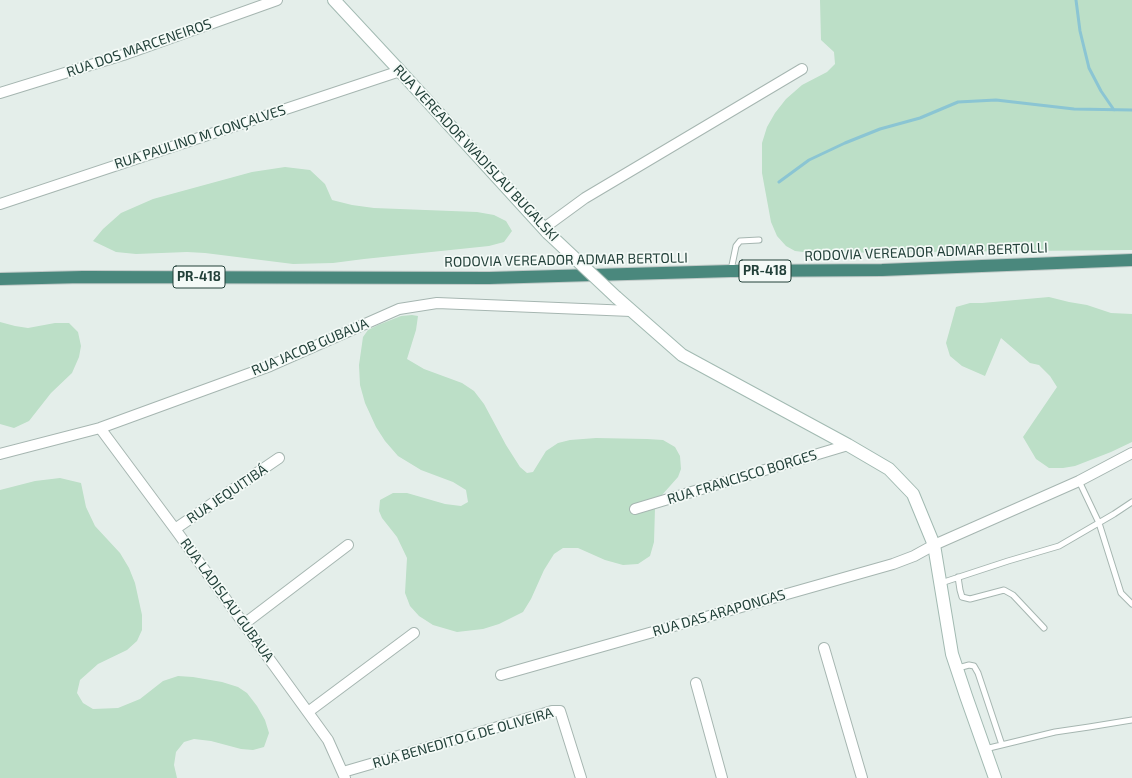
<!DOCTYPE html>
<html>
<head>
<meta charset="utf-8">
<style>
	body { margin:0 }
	canvas { display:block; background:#e4eeea }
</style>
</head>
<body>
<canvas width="1132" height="778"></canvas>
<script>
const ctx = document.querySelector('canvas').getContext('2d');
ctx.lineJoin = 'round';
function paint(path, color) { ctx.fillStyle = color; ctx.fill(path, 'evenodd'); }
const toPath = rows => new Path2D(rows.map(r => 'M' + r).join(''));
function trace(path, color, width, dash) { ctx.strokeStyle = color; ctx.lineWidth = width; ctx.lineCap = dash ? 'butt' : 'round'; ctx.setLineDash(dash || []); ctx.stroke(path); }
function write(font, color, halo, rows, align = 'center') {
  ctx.font = font + ' "Exo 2",sans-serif'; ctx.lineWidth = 3.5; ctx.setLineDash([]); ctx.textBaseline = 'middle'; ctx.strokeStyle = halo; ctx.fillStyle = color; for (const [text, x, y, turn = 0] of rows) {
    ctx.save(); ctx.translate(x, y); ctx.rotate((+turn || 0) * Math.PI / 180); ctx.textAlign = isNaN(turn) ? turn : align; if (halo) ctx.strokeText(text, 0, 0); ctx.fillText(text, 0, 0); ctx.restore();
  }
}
paint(toPath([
	[820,0,1132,0,1132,250,812,253,795,251,786,246,777,236,771,222,762,173,762,143,767,127,775,113,786,99,802,85,827,72,835,64,834,52,821,40],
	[285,167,310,170,325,184,332,200,352,205,374,208,477,212,494,215,506,221,512,231,504,242,489,246,364,259,333,263,293,264,205,253,187,252,136,254,116,252,93,241,103,229,121,213,153,199,252,172],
	[1049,297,1069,302,1087,305,1111,313,1132,314,1132,442,1111,452,1075,466,1063,468,1049,468,1036,459,1023,437,1057,387,1050,376,1039,365,1030,363,1001,338,985,376,962,366,950,356,946,343,956,307,970,303,982,303],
	[412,315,418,316,416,330,407,359,424,369,462,383,474,391,484,404,506,445,520,467,527,473,533,472,546,451,558,443,570,440,596,438,647,439,663,440,675,447,680,456,681,469,678,477,662,495,655,508,654,542,650,556,638,564,623,565,605,560,578,548,563,548,554,554,544,570,531,599,523,612,499,624,483,629,457,632,433,625,419,616,410,606,405,593,407,558,397,537,382,518,379,511,380,500,393,493,407,493,445,504,461,506,468,502,466,490,453,482,421,470,398,456,385,441,376,427,365,403,360,385,359,365,363,337,368,330,378,325,401,316],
	[0,322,15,326,28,328,55,323,69,323,78,332,81,346,79,357,72,373,51,393,29,421,14,428,0,424],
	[60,478,81,483,86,507,95,526,120,553,129,568,135,583,142,615,142,630,137,641,127,650,98,664,80,680,77,693,83,703,93,709,118,708,140,699,163,681,178,676,193,677,222,682,238,687,247,693,257,706,265,720,269,733,264,747,253,750,241,749,211,741,194,739,184,742,176,752,174,765,177,778,0,778,0,490,35,481]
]), '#bcdfc7');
trace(toPath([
	[1076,0,1080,31,1089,68,1101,91,1114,110],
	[779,182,809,160,845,143,880,129,920,118,958,102,996,100,1074,109,1132,110]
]), '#8bc5d3', 3);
const service = toPath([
	[731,270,736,246,740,241,759,240],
	[1079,481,1099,523,1121,593,1132,604],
	[958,577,960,590,962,597,970,599,1004,590,1013,595,1044,628],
	[941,583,1008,561,1059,546,1114,514,1132,502],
	[958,668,969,665,974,666,978,673,1002,745],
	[985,749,1055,732,1089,727,1132,720]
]);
const minor = toPath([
	[0,93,123,55,277,0],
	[0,204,400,71],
	[544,228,585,198,802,69],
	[100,428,175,529,328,740,345,778],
	[0,454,100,428,270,366,399,309,437,303,631,311],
	[635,509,848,445],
	[175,529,279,458],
	[244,624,348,545],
	[824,648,862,778],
	[501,675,893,564,914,556,934,545,1079,481,1132,453],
	[696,683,722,778],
	[308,712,414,633],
	[343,772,539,715,552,711,560,711,581,778]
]);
const secondary = toPath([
	[334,0,400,71,548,233],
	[616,297,682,355,848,445,889,469,913,494,934,545,952,654,966,696,995,778]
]);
const trunk = toPath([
	[0,279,83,277,489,278,731,271,882,270,1132,260]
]);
trace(service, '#a6b6b1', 7);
trace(minor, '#a6b6b1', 12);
trace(secondary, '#a2bab2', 14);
trace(trunk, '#c1cac8', 14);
trace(service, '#fff', 5);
trace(minor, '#fff', 10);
trace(secondary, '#fff', 12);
trace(trunk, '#4a887d', 12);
const secondaryBridge = toPath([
	[548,233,616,297]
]);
trace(secondaryBridge, '#a2bab2', 14, []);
trace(secondaryBridge, '#fff', 12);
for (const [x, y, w] of [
	[765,271,52],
	[199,277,52]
]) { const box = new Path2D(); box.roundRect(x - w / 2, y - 11, w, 22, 3); ctx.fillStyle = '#f4faf7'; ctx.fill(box); trace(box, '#224039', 1); }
write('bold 13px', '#224039', null, [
	["PR-418",765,271],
	["PR-418",199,277]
]);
write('14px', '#224039', '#f4faf7', [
	["RUA DOS MARCENEIROS",139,48,-19],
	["RUA PAULINO M GONÇALVES",200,137,-18],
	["RUA VEREADOR WADISLAU BUGALSKI",476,153,47],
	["RODOVIA VEREADOR ADMAR BERTOLLI",926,252,-2],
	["RODOVIA VEREADOR ADMAR BERTOLLI",566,260,-1],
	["RUA JACOB GUBAUA",310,347,-23],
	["RUA FRANCISCO BORGES",742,477,-17],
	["RUA JEQUITIBÁ",227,494,-34],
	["RUA LADISLAU GUBAUA",227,600,54],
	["RUA DAS ARAPONGAS",719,613,-16],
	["RUA BENEDITO G DE OLIVEIRA",463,738,-16]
]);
</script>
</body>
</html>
